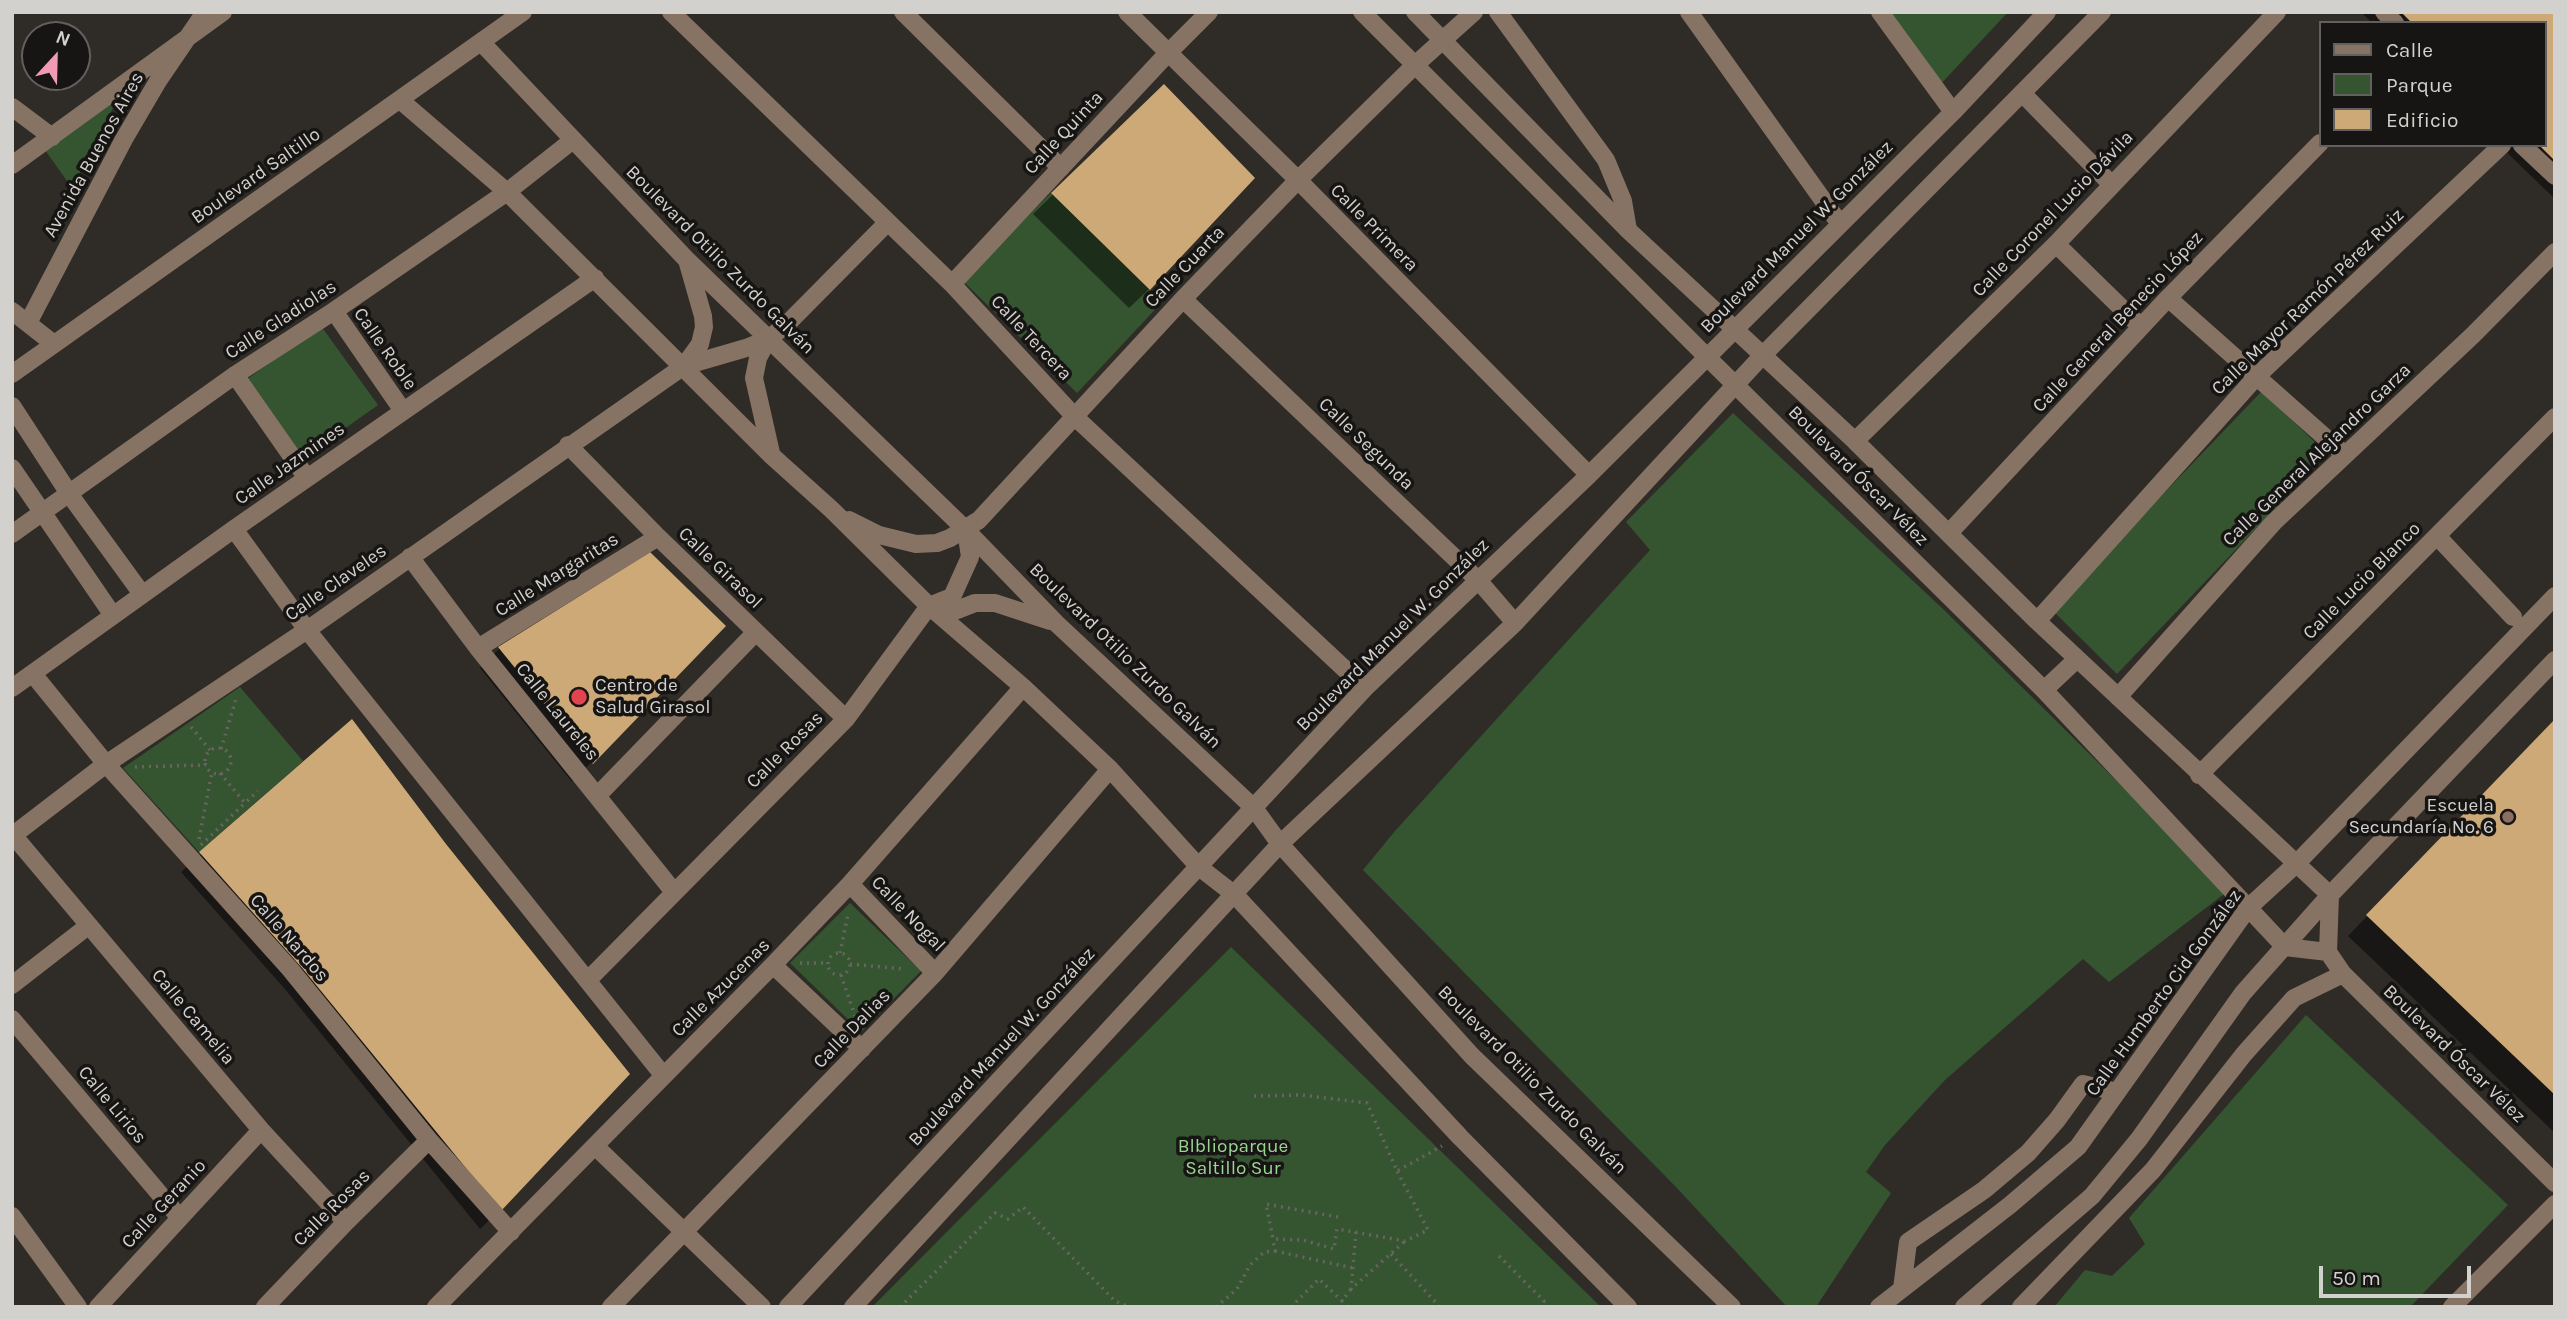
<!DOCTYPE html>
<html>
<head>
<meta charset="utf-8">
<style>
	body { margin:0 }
	#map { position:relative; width:2567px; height:1319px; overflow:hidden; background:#2f2c28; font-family:Karla,sans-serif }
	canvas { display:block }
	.frame { position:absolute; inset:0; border:14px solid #d3d1ce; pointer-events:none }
	.legend { position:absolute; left:2319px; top:21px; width:228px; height:126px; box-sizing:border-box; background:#161513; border:2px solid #62605e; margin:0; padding:9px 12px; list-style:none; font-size:21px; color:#d3d1ce }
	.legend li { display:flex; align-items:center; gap:14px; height:35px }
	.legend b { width:35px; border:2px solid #62605e }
	.north { position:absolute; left:21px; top:21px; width:70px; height:70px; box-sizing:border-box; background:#161513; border:2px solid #62605e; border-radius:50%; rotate:22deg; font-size:19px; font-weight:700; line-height:28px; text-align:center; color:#d3d1ce }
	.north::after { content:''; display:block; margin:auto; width:24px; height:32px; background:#f09ab6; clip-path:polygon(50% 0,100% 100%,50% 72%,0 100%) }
	.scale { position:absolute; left:2319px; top:1266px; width:152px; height:32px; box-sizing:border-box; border:4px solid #d3d1ce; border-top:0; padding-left:9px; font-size:21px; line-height:24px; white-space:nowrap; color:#d3d1ce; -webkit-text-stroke:5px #161513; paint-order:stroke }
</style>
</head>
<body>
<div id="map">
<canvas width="2567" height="1319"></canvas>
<div class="frame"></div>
<ul class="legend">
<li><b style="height:9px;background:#877363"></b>Calle</li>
<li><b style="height:19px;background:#355531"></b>Parque</li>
<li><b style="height:19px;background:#cda977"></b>Edificio</li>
</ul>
<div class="north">N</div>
<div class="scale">50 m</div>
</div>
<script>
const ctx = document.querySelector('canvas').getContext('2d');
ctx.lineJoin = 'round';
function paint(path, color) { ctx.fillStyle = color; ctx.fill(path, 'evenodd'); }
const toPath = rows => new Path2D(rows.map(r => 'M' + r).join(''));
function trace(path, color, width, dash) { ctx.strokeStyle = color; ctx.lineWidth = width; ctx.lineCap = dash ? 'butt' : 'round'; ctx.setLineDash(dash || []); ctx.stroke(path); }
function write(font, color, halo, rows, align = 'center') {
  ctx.font = font + ' Karla,sans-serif'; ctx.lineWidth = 7; ctx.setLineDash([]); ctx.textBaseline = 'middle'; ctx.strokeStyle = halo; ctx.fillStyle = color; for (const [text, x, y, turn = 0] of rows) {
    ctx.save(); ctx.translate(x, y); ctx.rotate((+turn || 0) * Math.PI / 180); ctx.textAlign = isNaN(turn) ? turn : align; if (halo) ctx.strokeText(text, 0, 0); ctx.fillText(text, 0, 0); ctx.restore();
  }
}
paint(toPath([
	[1886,12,2008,12,1938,87],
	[118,98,72,188,45,150],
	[1051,193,1162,302,1077,393,963,281],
	[321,326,378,405,299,461,246,380],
	[2262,391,2327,454,2117,674,2052,610],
	[1733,413,1942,608,2228,891,2109,982,2083,959,1945,1080,1885,1145,1866,1172,1891,1193,1816,1307,1787,1307,1677,1188,1363,870,1395,831,1650,550,1626,522],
	[240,687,303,761,199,852,123,768],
	[850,903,921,971,861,1032,790,963],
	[1231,947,1601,1307,872,1307],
	[2306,1015,2508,1205,2410,1307,2054,1307,2085,1270,2112,1276,2145,1244,2129,1218]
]), '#355531');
paint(toPath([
	[2361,12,2555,12,2555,199,2499,145,2544,145,2544,23,2372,23],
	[1164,86,1149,289,1129,308,1033,214],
	[650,554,724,626,572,782,480,668,499,649],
	[352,721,500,1210,480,1229,284,988,181,872],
	[2555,721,2555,1133,2348,936]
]), '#0007');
paint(toPath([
	[2401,12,2555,12,2555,161,2539,145,2544,145,2544,23,2412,23],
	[1164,84,1255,178,1150,290,1051,193],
	[650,552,726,626,593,764,498,647],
	[352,719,446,844,630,1074,501,1211,303,969,199,852],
	[2555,719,2555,1095,2366,915]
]), '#cda977');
trace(toPath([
	[191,727,210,750],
	'205 761a13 13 0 1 1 26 0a13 13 0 1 1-26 0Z',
	[221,749,236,699],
	[135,767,206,765],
	[220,773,245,803,258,791],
	[199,839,212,772],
	[201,845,245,803],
	'828 964a11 11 0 1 1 22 0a11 11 0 1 1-22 0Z',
	[840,953,848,914],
	[800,963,827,963],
	[850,964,904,969],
	[841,975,855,1016],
	[1254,1096,1301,1095,1367,1103,1397,1171,1442,1146],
	[1338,1217,1266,1204,1273,1239,1303,1240,1334,1249,1337,1229,1405,1241,1428,1230,1397,1171],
	[1356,1232,1351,1289,1404,1242],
	[1275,1251,1353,1268],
	[1391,1254,1440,1307],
	[1499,1256,1544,1301,1539,1307],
	[900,1307,995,1213,1008,1219,1023,1207,1115,1301,1129,1307],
	[1216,1307,1237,1289,1250,1265,1264,1252,1275,1251,1273,1240],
	[1291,1307,1319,1279,1342,1301],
	[1348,1307,1342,1301,1351,1289]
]), '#686561', 3.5, [2, 5]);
trace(toPath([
	[671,12,952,284,1075,417,1365,688],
	[903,12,1061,168],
	[1127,12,1298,180,1589,475],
	[1362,12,1706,356,2044,690,2285,947,2328,952],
	[1415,12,1628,230,1855,441,2037,621,2330,895,2328,952,2343,974,2555,1183],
	[1498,12,1606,160,1623,201,1628,230],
	[1689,12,1840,224],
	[1880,12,1953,112],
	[2384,12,2395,23],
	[481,42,686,259,966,530,1056,623,1254,808,1280,844,1472,1056,1732,1307],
	[2022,93,2112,185],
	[400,100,507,192,772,456,832,510,929,606,1023,687,1110,769,1199,867,1235,895,1460,1137,1628,1307],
	[12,107,52,137],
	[2522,145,2555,176],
	[12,165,223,12],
	[2056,244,2141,327],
	[952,284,1168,53,1209,12],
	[2168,298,2345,455],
	[1183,299,1478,580,1515,623],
	[12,311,54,344],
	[334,311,403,411],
	[28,323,124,139,158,81,205,12],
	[768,339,758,358,754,378,771,453],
	[684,366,746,348,768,339,786,325,887,223],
	[12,374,523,12],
	[235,375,307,478],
	[12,406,70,495,142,594],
	[1855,441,2056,244,2277,12],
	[568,445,658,537,846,719],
	[12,468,112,614],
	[849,520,879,535,916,544,937,543,950,538,979,520,1183,299,1298,180,1415,65,1474,12],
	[234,529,307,630,663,1075],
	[1949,533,2168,298,2320,143],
	[12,534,235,375,334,311,507,192,573,140],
	[2437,536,2513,617],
	[410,557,478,648,674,892],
	[933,607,957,610,975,603,995,603,1050,621],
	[2037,621,2257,376,2502,145],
	[478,648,658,537],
	[33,674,106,764,290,969,429,1140,511,1232],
	[12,688,234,529,595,278],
	[2044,690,2077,659],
	[2118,697,2274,522,2473,335,2555,252],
	[2199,775,2555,417],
	[598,795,756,632],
	[13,835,261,1130,346,1222],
	[12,836,106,764,307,630,684,366,700,344,704,327,703,316,687,260],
	[850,884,935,973],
	[773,965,862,1049],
	[588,980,846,719,929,606,952,597,970,557,966,530],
	[12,985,88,926],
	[12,1019,180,1218],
	[595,1146,762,1307],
	[12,1216,78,1307],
	[1902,1289,1908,1242,1984,1190,2028,1153,2057,1120,2083,1084,2117,1092],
	[98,1307,261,1130],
	[265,1307,346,1222,429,1140],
	[436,1307,773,965,850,884,1023,687],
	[611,1307,935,973,1110,769],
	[788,1307,1365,688,1589,475,1953,112,2047,12],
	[853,1307,1280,844,1515,623,1762,356,2102,12],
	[1879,1307,2010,1205,2078,1147,2248,908,2296,864,2555,596],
	[1964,1307,2092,1196,2139,1139,2243,993,2330,895,2555,660],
	[2021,1307,2153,1170,2244,1054,2294,998,2343,974],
	[2452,1307,2555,1204]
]), '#877363', 18);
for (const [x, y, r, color] of [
	[579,697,9,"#e0444e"],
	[2508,817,7,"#8d6e63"]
]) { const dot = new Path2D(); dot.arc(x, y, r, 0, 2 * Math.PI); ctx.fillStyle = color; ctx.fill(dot); trace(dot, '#161513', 2.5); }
write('19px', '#d3d1ce', '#161513', [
	["Calle Quinta",1064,133,-47],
	["Avenida Buenos Aires",94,155,-61],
	["Boulevard Saltillo",256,176,-35],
	["Calle Coronel Lucio Dávila",2053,214,-46],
	["Calle Primera",1374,228,45],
	["Boulevard Manuel W. González",1797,237,-45],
	["Boulevard Otilio Zurdo Galván",720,260,45],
	["Calle Cuarta",1185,267,-46],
	["Calle Mayor Ramón Pérez Ruiz",2308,302,-44],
	["Calle Gladiolas",281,320,-33],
	["Calle General Benecio López",2118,322,-47],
	["Calle Tercera",1031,338,47],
	["Calle Roble",385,349,55],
	["Calle Segunda",1366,444,44],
	["Calle General Alejandro Garza",2317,455,-44],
	["Calle Jazmines",290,464,-35],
	["Boulevard Óscar Vélez",1858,476,45],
	["Calle Girasol",720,568,44],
	["Calle Margaritas",557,575,-32],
	["Calle Lucio Blanco",2362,581,-45],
	["Calle Claveles",336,583,-35],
	["Boulevard Manuel W. González",1393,635,-45],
	["Boulevard Otilio Zurdo Galván",1125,656,44],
	["Calle Laureles",557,712,51],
	["Calle Rosas",785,750,-45],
	["Calle Nogal",908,914,46],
	["Calle Nardos",289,938,49],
	["Calle Azucenas",721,988,-45],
	["Calle Humberto Cid González",2164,993,-54],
	["Calle Camelia",193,1017,50],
	["Calle Dalias",852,1029,-46],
	["Boulevard Manuel W. González",1002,1047,-47],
	["Boulevard Óscar Vélez",2454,1054,44],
	["Boulevard Otilio Zurdo Galván",1532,1080,45],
	["Calle Lirios",112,1105,50],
	["Calle Geranio",164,1204,-47],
	["Calle Rosas",332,1208,-45]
]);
write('19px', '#d3d1ce', '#161513', [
	["Centro de",595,686],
	["Salud Girasol",595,708],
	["Escuela",2494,806,"right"],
	["Secundaría No. 6",2494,828,"right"]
], 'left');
write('19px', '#9bd593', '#161513', [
	["Blblioparque",1233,1147],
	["Saltillo Sur",1233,1169]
]);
</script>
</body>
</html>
